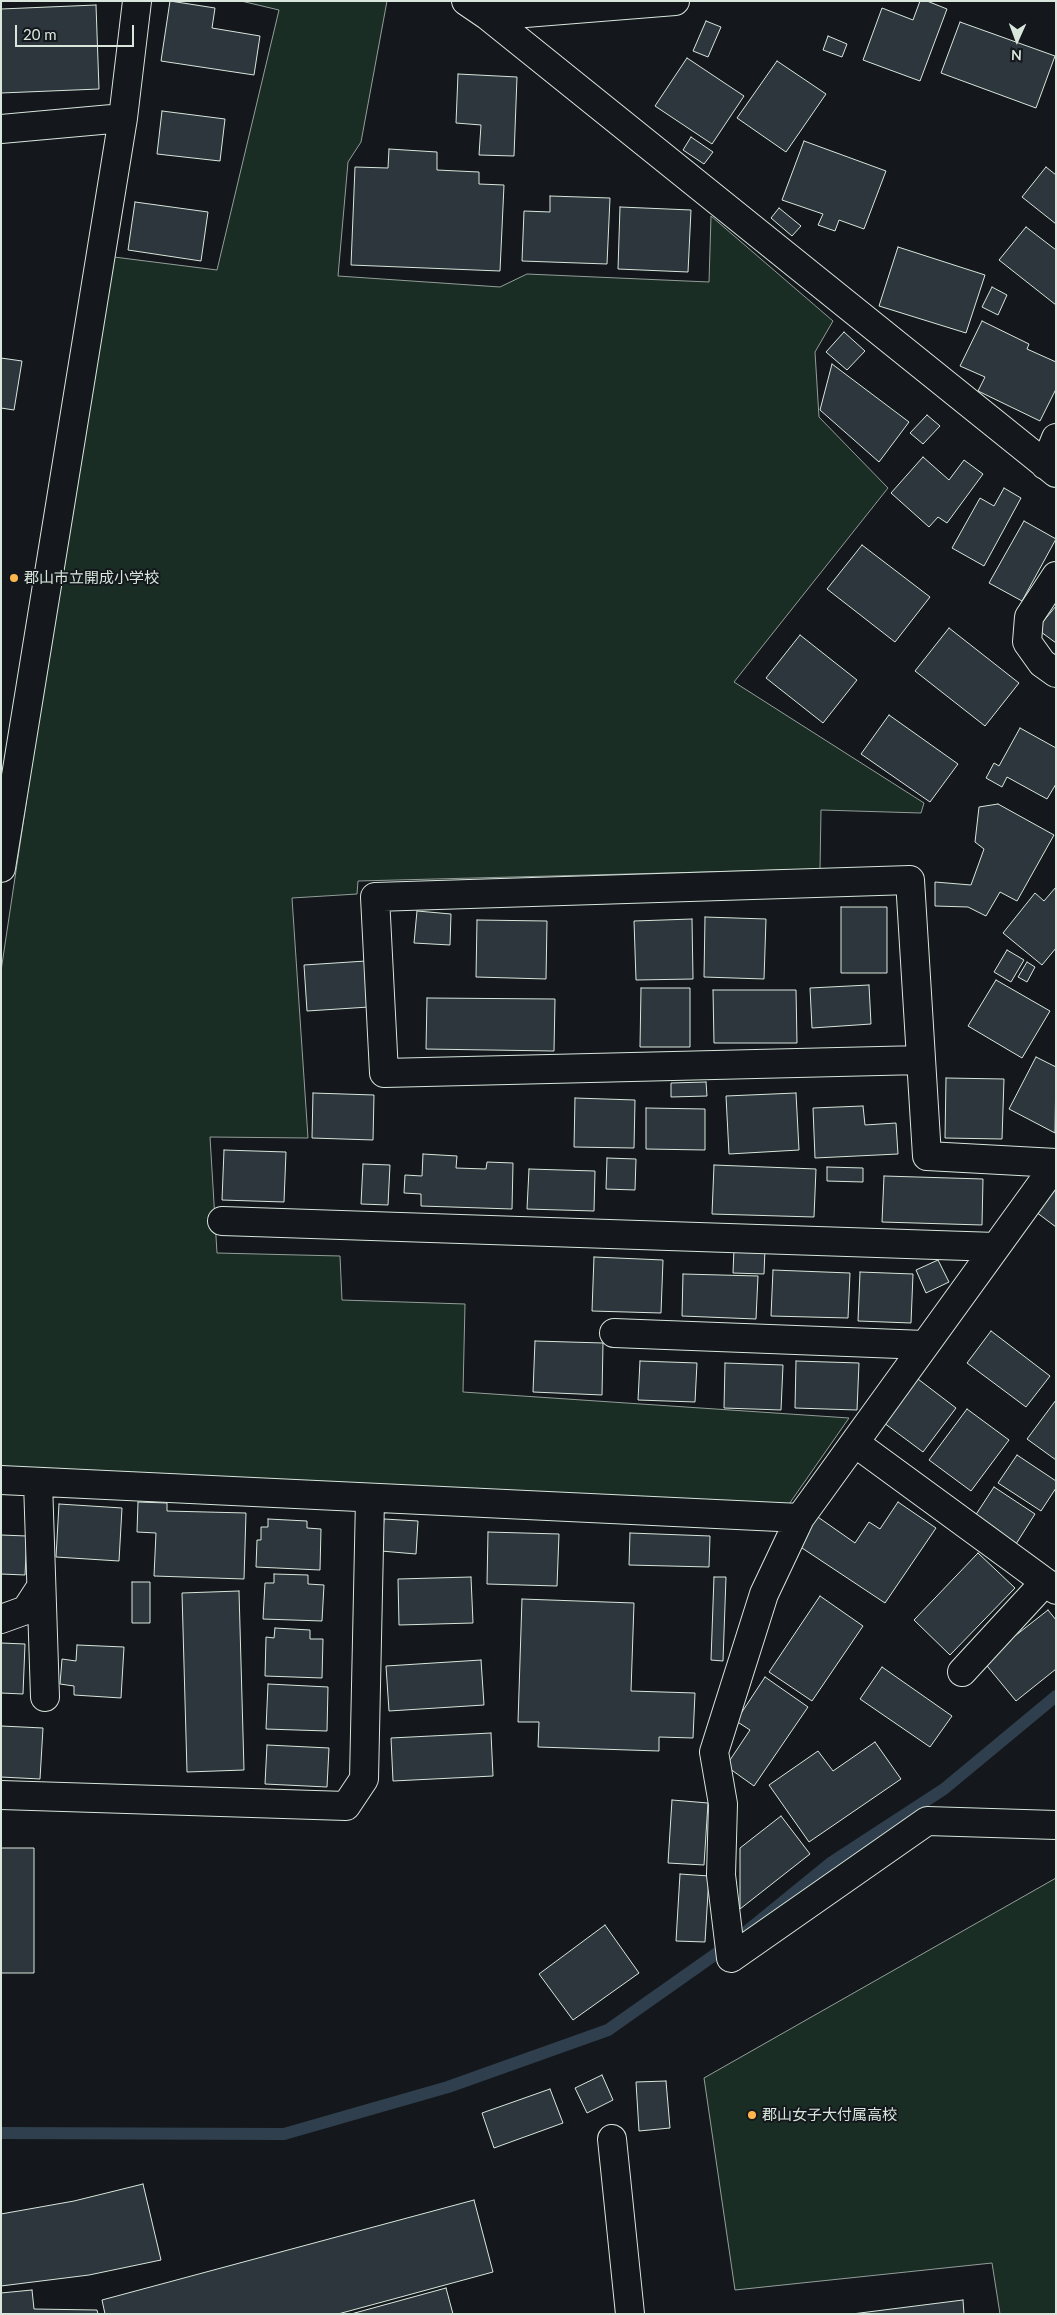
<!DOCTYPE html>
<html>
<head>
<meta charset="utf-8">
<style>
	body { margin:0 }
	#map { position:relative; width:1057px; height:2315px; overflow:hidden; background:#14181c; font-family:Lato,sans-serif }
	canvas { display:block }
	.frame { position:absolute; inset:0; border:2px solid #d8e6dc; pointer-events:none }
	.north { position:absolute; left:992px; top:15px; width:50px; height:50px; -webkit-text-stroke:4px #14181c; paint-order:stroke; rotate:182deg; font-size:14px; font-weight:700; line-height:20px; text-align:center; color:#d8e6dc }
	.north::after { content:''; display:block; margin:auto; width:18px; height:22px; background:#d8e6dc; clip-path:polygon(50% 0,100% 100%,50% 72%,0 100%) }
	.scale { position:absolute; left:15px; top:25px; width:119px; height:22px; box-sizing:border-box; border:2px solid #d8e6dc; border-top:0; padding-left:6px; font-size:15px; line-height:18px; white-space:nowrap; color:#d8e6dc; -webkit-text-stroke:4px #14181c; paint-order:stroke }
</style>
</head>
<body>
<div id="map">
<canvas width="1057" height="2315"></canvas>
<div class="frame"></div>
<div class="north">N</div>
<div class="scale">20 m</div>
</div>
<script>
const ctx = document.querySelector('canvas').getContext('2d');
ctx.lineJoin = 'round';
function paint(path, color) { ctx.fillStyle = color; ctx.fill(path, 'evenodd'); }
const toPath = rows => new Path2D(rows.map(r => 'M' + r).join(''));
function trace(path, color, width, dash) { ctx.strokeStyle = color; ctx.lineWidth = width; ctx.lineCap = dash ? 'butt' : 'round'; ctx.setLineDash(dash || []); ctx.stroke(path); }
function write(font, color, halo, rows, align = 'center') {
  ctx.font = font + ' Lato,"Noto Sans JP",sans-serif'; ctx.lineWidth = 4; ctx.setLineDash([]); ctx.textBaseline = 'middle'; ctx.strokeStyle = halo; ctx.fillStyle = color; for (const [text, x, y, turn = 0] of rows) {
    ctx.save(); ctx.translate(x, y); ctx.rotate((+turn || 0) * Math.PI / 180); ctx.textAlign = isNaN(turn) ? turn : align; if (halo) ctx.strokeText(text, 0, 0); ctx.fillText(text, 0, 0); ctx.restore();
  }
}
const green = toPath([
	[241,1,387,1,361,142,348,162,338,276,500,287,527,274,709,282,711,216,833,321,815,352,819,417,888,488,734,682,924,803,921,813,821,810,820,869,358,881,357,894,292,898,308,1138,210,1137,217,1253,340,1256,342,1300,465,1304,463,1392,849,1418,787,1507,1,1468,1,971,75,476,114,257,217,270,279,10,241,1],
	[1056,1878,1056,2314,1000,2314,992,2263,735,2290,704,2078,1056,1878]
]);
paint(green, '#1a2d24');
trace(green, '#939e99', 1);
trace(toPath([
	[746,1932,832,1862,944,1789,1056,1696],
	[1,2133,284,2134,448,2087,608,2030,730,1944]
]), '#2f3f4d', 12);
const building = toPath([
	[170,1,215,8,212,28,260,36,254,75,161,61,170,1],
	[920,1,927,1,947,9,920,81,863,60,882,8,913,20,920,1],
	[96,5,99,89,1,93,1,9,96,5],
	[706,21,721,27,708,57,693,51,706,21],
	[960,22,1055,56,1036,108,941,73,960,22],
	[828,36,847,44,842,57,823,50,828,36],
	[687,58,744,96,712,144,655,106,687,58],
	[777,61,826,94,786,152,737,118,777,61],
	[458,74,517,77,514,156,479,155,481,125,456,123,458,74],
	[162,111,225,119,220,161,157,154,162,111],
	[691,137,713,152,704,164,683,150,691,137],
	[804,141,886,171,864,229,839,220,835,231,818,225,823,214,782,200,804,141],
	[389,149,437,152,437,170,479,172,479,184,504,185,500,271,351,265,355,167,388,168,389,149],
	[1046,167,1056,175,1056,224,1022,197,1046,167],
	[550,196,610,198,607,264,522,261,524,211,550,212,550,196],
	[135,202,208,212,201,261,128,250,135,202],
	[620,207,691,210,688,272,618,269,620,207],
	[779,208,801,226,792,236,771,218,779,208],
	[1026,227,1056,250,1056,305,999,260,1026,227],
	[898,247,985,275,966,333,879,306,898,247],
	[992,287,1007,295,998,315,982,307,992,287],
	[982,321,1029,344,1027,349,1056,362,1056,389,1040,421,978,391,985,377,960,366,982,321],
	[844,332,865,351,847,370,826,352,844,332],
	[1,358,22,361,14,410,1,408,1,358],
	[832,364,909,422,879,462,820,410,832,364],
	[927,415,940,426,923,444,910,433,927,415],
	[923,457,949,480,964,460,983,474,947,523,938,517,929,527,891,493,923,457],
	[1004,488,1021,498,984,566,952,548,980,498,994,506,1004,488],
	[1024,521,1056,539,1022,601,989,583,1024,521],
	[862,545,930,597,895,642,827,589,862,545],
	[1056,606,1056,643,1037,629,1056,606],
	[949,628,1019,683,985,726,915,671,949,628],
	[800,635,857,680,823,723,766,678,800,635],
	[889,715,958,764,930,802,861,754,889,715],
	[1020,728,1056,748,1056,784,1047,799,1007,777,1002,787,986,778,994,763,999,766,1020,728],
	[998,804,1054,835,1017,901,1000,892,986,916,968,907,935,906,935,882,971,885,984,849,975,842,979,807,998,804],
	[1056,887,1056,948,1042,965,1003,933,1035,893,1044,901,1056,887],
	[841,907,887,907,887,973,841,973,841,907],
	[417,911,451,914,450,945,414,943,417,911],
	[705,917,766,919,764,979,704,977,705,917],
	[692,919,693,979,636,980,634,921,692,919],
	[477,920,547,921,546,979,476,977,477,920],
	[1007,950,1024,960,1011,982,994,972,1007,950],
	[366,961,369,1007,307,1011,304,965,366,961],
	[1027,962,1035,967,1027,982,1018,977,1027,962],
	[996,980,1050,1011,1022,1058,968,1026,996,980],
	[869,985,871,1024,812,1028,810,988,869,985],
	[641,988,690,988,690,1047,640,1047,641,988],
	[713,990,796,990,797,1043,714,1043,713,990],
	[427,998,555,999,554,1051,426,1049,427,998],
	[1036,1057,1056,1067,1055,1133,1009,1109,1036,1057],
	[946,1078,1004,1079,1002,1139,945,1138,946,1078],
	[706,1082,707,1096,671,1097,671,1083,706,1082],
	[313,1093,374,1095,373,1140,312,1138,313,1093],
	[796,1093,799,1150,729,1154,726,1096,796,1093],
	[575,1098,635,1100,634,1148,574,1147,575,1098],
	[863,1106,865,1125,896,1123,898,1154,815,1158,813,1108,863,1106],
	[646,1108,705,1109,705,1150,646,1149,646,1108],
	[224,1150,286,1152,284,1202,222,1200,224,1150],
	[423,1154,457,1156,456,1168,486,1169,487,1162,513,1163,512,1209,421,1206,421,1194,404,1193,405,1175,422,1176,423,1154],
	[607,1158,636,1159,635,1190,606,1189,607,1158],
	[363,1164,390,1165,388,1205,361,1204,363,1164],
	[714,1165,816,1169,814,1217,712,1214,714,1165],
	[827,1167,863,1168,863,1182,827,1181,827,1167],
	[529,1169,595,1171,594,1211,527,1209,529,1169],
	[884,1176,983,1179,982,1225,882,1222,884,1176],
	[1056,1186,1056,1227,1036,1212,1056,1186],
	[734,1248,765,1249,764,1274,733,1273,734,1248],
	[594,1257,663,1260,661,1313,592,1311,594,1257],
	[938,1260,949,1282,926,1293,916,1270,938,1260],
	[773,1270,850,1273,848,1318,771,1316,773,1270],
	[860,1272,913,1274,911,1323,858,1321,860,1272],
	[683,1274,758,1276,756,1319,682,1316,683,1274],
	[991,1331,1050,1376,1026,1407,967,1363,991,1331],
	[535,1341,603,1343,602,1395,533,1392,535,1341],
	[640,1361,697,1363,695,1402,638,1400,640,1361],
	[796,1361,859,1363,857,1410,795,1408,796,1361],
	[725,1363,783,1365,781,1410,724,1408,725,1363],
	[914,1376,956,1408,923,1452,880,1420,914,1376],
	[1056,1400,1056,1460,1027,1439,1056,1400],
	[967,1409,1009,1440,971,1491,929,1460,967,1409],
	[1017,1455,1056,1481,1056,1488,1041,1511,998,1483,1017,1455],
	[994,1487,1035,1514,1016,1544,975,1516,994,1487],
	[138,1502,167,1503,167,1511,246,1513,244,1579,154,1576,156,1533,137,1532,138,1502],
	[898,1502,936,1528,885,1603,796,1544,815,1515,855,1543,869,1522,880,1529,898,1502],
	[59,1504,122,1508,119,1561,56,1557,59,1504],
	[268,1519,307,1521,307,1528,321,1529,320,1570,256,1567,257,1540,261,1540,261,1527,268,1527,268,1519],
	[384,1519,418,1521,416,1554,381,1551,384,1519],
	[488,1532,559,1534,557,1586,487,1584,488,1532],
	[630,1533,710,1536,709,1567,629,1565,630,1533],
	[1,1535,27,1536,25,1575,1,1574,1,1535],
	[978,1553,1015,1588,950,1655,914,1620,978,1553],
	[274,1574,308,1575,308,1584,324,1585,322,1621,263,1619,265,1583,274,1583,274,1574],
	[471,1577,473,1623,399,1625,398,1579,471,1577],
	[714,1577,726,1577,723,1661,711,1660,714,1577],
	[132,1582,150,1582,150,1623,132,1623,132,1582],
	[239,1591,244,1770,187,1772,182,1593,239,1591],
	[820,1596,863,1626,812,1701,769,1672,820,1596],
	[522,1599,634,1603,631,1691,695,1693,693,1738,659,1737,659,1751,538,1747,539,1722,518,1722,522,1599],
	[1048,1610,1056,1620,1056,1669,1016,1701,983,1661,1048,1610],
	[275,1628,310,1630,310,1639,323,1639,322,1678,265,1676,266,1637,274,1638,275,1628],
	[1,1643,25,1644,23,1694,1,1693,1,1643],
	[77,1645,124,1647,121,1698,74,1695,74,1686,60,1684,62,1659,76,1661,77,1645],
	[481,1660,484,1705,389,1711,386,1666,481,1660],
	[882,1667,952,1716,930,1747,860,1699,882,1667],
	[765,1677,808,1707,754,1786,726,1766,750,1730,736,1721,765,1677],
	[268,1684,328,1687,327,1731,266,1729,268,1684],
	[1,1726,43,1728,40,1779,1,1777,1,1726],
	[491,1733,493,1776,393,1781,391,1738,491,1733],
	[875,1742,901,1779,809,1842,769,1785,818,1751,833,1771,875,1742],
	[267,1745,329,1748,327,1787,265,1784,267,1745],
	[672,1800,708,1803,704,1865,668,1863,672,1800],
	[781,1816,810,1854,740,1909,740,1848,781,1816],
	[1,1848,34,1848,34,1973,1,1973,1,1848],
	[680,1874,709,1876,705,1942,676,1941,680,1874],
	[605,1925,639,1973,573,2020,539,1974,605,1925],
	[602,2075,613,2100,587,2113,575,2088,602,2075],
	[666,2081,670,2128,639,2131,636,2082,666,2081],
	[550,2089,563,2123,494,2148,482,2113,550,2089],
	[143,2184,161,2260,89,2275,1,2286,1,2214,74,2201,143,2184],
	[474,2200,493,2272,338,2314,105,2314,102,2300,474,2200],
	[446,2288,453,2314,351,2314,446,2288],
	[32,2290,34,2309,97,2310,98,2314,1,2314,1,2293,32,2290],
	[963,2300,964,2314,852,2314,963,2300]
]);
paint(building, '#2c363c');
trace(building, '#d8e6dc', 1);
const minor = toPath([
	[466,1,488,16,1056,473],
	[488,16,675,1],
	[1,129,123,118],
	[1045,465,1056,438],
	[1056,576,1029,617,1027,642,1042,663,1056,673],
	[1,868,123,118,137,1],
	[921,1060,384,1073,375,897,910,880,927,1156,1056,1163],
	[1056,1164,800,1518,764,1594,714,1752,723,1804,721,1875,731,1958,927,1821,1056,1825],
	[222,1221,996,1247],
	[614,1333,925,1345],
	[855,1443,1056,1590],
	[1,1480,800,1518],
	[38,1482,45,1697],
	[1,1619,26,1610,41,1587],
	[962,1672,1045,1582],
	[1,1795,346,1806,364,1779,370,1499],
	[612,2139,630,2314]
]);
trace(minor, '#d8e6dc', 30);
trace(minor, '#14181c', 28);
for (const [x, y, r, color] of [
	[14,578,5,"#ffb74d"],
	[752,2115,5,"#ffb74d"]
]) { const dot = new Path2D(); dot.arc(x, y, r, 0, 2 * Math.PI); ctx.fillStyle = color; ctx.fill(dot); trace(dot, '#14181c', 2); }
write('15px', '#d8e6dc', '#14181c', [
	["郡山市立開成小学校",24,578],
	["郡山女子大付属高校",762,2115]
], 'left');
</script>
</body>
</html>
